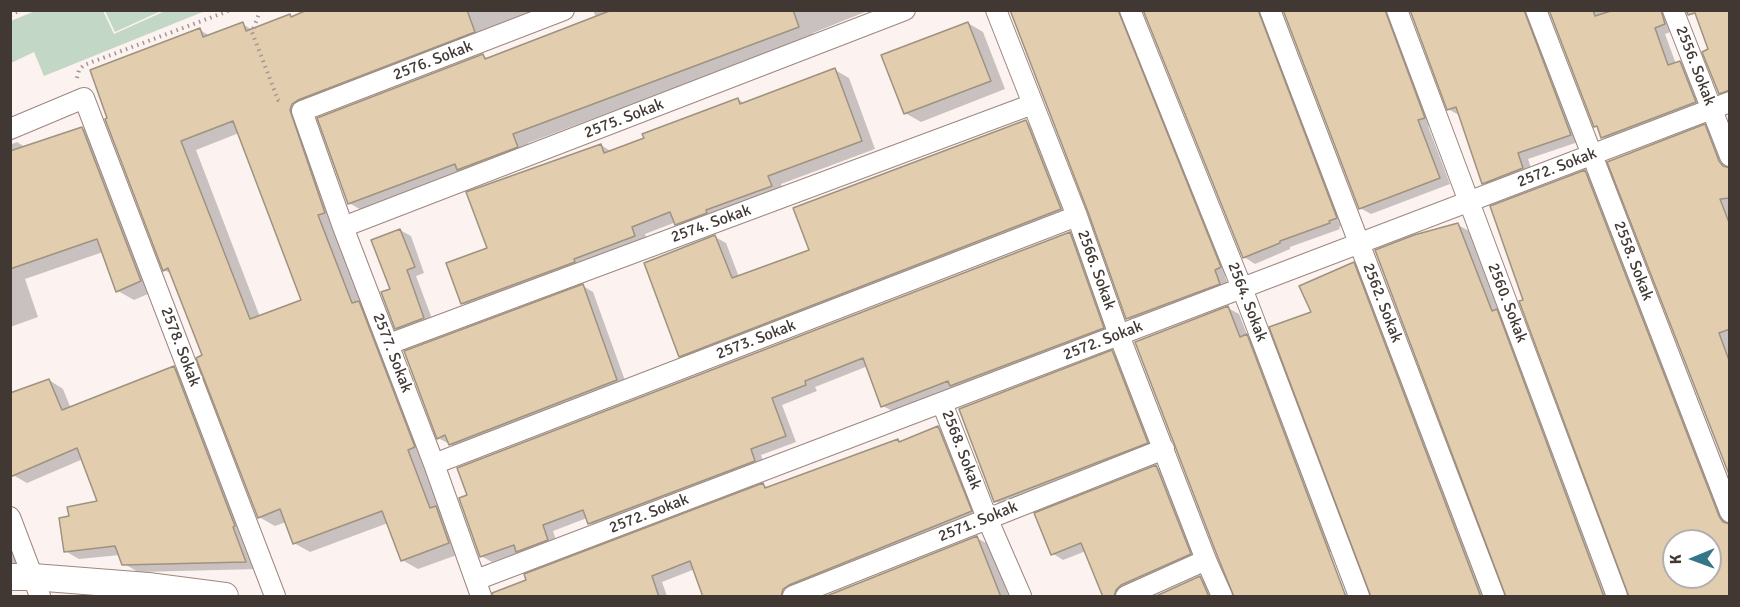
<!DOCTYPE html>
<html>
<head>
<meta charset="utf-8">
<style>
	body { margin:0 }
	#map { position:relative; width:1740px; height:607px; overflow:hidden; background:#fcf2ef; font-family:Signika,sans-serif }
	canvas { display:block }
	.frame { position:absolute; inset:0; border:12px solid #413834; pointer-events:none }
	.north { position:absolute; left:1662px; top:529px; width:60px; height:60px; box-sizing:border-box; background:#fff; border:2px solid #b3afae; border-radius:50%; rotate:269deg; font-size:16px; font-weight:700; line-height:24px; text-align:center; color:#413834 }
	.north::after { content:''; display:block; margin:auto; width:21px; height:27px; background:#347788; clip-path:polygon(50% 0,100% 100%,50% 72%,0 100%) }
</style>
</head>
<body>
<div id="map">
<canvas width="1740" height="607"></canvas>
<div class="frame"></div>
<div class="north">K</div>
</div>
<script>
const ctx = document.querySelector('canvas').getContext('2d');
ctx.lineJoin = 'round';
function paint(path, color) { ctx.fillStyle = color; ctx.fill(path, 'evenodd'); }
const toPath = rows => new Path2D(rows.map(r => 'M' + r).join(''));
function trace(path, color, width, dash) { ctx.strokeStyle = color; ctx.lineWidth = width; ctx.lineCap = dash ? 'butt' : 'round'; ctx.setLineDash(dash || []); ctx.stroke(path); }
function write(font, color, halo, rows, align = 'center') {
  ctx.font = font + ' Signika,sans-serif'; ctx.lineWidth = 4.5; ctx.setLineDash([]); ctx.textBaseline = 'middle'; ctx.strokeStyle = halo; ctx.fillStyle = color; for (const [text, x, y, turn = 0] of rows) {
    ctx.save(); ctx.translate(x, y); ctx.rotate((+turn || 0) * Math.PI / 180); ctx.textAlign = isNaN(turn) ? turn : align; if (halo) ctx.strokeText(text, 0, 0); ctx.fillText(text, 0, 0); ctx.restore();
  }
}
paint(toPath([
	[35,11,103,11,114,34,165,11,205,11,44,76,34,52,11,63,11,21],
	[105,11,161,11,115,32]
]), '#c2d7c6');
paint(toPath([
	[311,10,541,10,309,112,465,552,418,569,402,560,388,523,310,552,294,543,286,522,275,526,259,517,203,356,172,274,164,270,107,120,200,30,210,36,243,24,252,30,290,16,293,17],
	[239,133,303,301,260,317,196,150],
	[593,10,870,10,813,33,814,36,528,143,533,156,365,212,349,203,483,56,489,59,596,18],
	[1012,10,1132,10,1231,273,1225,276,1230,290,1138,325,1127,318,1090,211],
	[1145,10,1271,10,1347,224,1339,227,1340,229,1290,247,1290,249,1255,264,1244,257],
	[1285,10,1398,10,1435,124,1428,126,1450,184,1371,214,1360,208],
	[1412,10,1538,10,1581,141,1528,159,1533,174,1495,189,1484,182,1459,115,1448,109],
	[1551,10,1673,10,1676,30,1665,34,1676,64,1680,62,1691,69,1706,108,1613,143,1603,137,1599,128,1595,126],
	[968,23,983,32,1005,89,921,122,905,113],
	[835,70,849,78,875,149,781,184,784,193,690,231,676,222,645,234,648,244,476,311,462,303,488,249,601,145,612,152,738,99,745,104],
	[1026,122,1037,128,1072,215,691,362,680,356,715,237,726,243,739,277,811,250],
	[1705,126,1716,132,1730,168,1730,473,1609,162],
	[82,128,99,138,157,290,134,300,118,291,103,252,25,279,38,317,10,327,10,145,17,142,25,147],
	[1585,172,1596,178,1730,524,1730,596,1630,596,1525,301],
	[1674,541,1710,541,1710,577,1674,577],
	[1458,225,1469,231,1500,313,1508,318,1613,596,1507,596],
	[400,230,411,236,424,273,416,276,434,324,407,334,396,328,391,290],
	[1070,233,1081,240,1114,334,894,412,883,406,868,366,815,387,817,391,782,405,796,442,761,455,765,467,600,530,589,523,587,518,553,531,558,546,529,557,520,552,492,562,481,556],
	[1353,264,1364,270,1489,596,1372,596,1313,313],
	[583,286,593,292,627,386,461,450,438,438],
	[1228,308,1239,314,1248,337,1258,342,1336,550,1324,554],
	[1112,352,1122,358,1157,448,1006,507,995,501,962,418],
	[174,368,188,376,259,569,138,572,123,563,120,555,79,559,65,551,71,517,100,502,83,459,27,483,13,475,49,380,63,389,71,409],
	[938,428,949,434,982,518,795,596,704,596,695,569,662,582,667,596,501,596,763,485,769,488,898,440,901,442],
	[1156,467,1167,473,1201,560,1128,596,1104,596,1086,551,1063,560,1052,553],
	[10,531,23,564,10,565],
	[977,538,988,544,1009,596,828,596],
	[1200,578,1211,584,1217,596,1158,596]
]), '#0003');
const building = toPath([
	[307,10,467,10,475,32,298,100,292,104,290,110,325,213,318,215,352,303,359,301,415,447,408,450,430,508,436,506,449,543,401,561,382,511,293,544,280,509,258,518,196,358,202,355,168,268,163,271,105,119,107,118,90,70,200,28,203,37,243,22,246,31,290,14,291,17,307,10],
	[233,121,301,300,250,319,181,141,233,121],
	[612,10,793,10,799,27,513,134,518,147,457,170,455,164,348,204,317,118,483,54,485,59,612,10],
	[1010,10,1118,10,1221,267,1215,270,1220,284,1126,319,1088,212,1010,10],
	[1143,10,1258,10,1337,218,1329,221,1330,223,1280,241,1280,243,1243,258,1143,10],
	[1283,10,1385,10,1425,118,1418,120,1440,178,1359,209,1283,10],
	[1410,10,1524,10,1571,135,1518,153,1523,168,1482,184,1456,107,1447,110,1410,10],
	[1549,10,1593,10,1595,16,1614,10,1661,10,1665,24,1655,28,1668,65,1680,61,1696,102,1601,138,1597,126,1594,127,1549,10],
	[1686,10,1730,10,1730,90,1719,94,1702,52,1708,49,1695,13,1688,15,1686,10],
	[968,22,991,81,904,114,881,55,968,22],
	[835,68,862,141,768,176,772,186,706,210,707,213,675,225,670,212,632,227,635,236,574,259,575,262,461,304,446,263,487,248,466,192,601,144,604,153,644,138,642,134,738,98,740,104,835,68],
	[1026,120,1061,209,679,357,644,263,715,235,732,278,809,250,793,208,1026,120],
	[1705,124,1719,161,1723,166,1730,168,1730,198,1720,199,1730,225,1730,329,1719,333,1730,363,1730,477,1607,162,1705,124],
	[82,127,141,281,116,292,97,239,10,269,10,151,82,127],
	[1585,170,1719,516,1723,522,1730,524,1730,597,1629,597,1519,301,1523,300,1490,206,1585,170],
	[1674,541,1710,541,1710,577,1674,577,1674,541],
	[1458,223,1492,311,1497,309,1604,597,1506,597,1375,250,1414,235,1458,223],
	[400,229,415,267,407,270,424,318,395,329,381,292,390,289,371,240,400,229],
	[1070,232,1104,328,950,386,948,381,881,407,863,358,805,381,806,385,772,398,786,436,751,449,755,461,588,524,583,510,543,525,548,540,516,552,514,545,480,557,459,498,467,495,457,468,1070,232],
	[1354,262,1481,597,1371,597,1269,327,1311,312,1299,286,1354,262],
	[583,284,617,380,449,445,445,435,437,439,404,351,583,284],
	[1228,306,1240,337,1247,334,1346,597,1234,597,1217,555,1135,342,1228,306],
	[1112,350,1148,443,994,502,959,409,1112,350],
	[174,366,235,526,233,527,246,562,122,565,115,546,64,552,59,518,69,516,67,507,97,501,77,448,10,477,10,393,49,379,62,410,174,366],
	[938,426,972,511,789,585,783,589,781,597,703,597,690,561,652,576,659,597,493,597,492,593,526,580,524,574,763,483,765,488,898,439,899,442,938,426],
	[1156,465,1191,554,1121,585,1116,590,1114,597,1103,597,1081,543,1051,555,1034,513,1156,465],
	[977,536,1001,597,824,597,977,536],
	[1200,576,1209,597,1154,597,1200,576]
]);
paint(building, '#e2cdae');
trace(building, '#9e9280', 1.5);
const minor = toPath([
	[996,10,1077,216,1119,335,1206,560,1222,596],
	[1130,10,1242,288,1359,596],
	[1270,10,1494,596],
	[1397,10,1617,596],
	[1536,10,1730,512],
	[1673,10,1730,156],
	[10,129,84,98,275,596],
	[343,227,905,10],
	[389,344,1033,104],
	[942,403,987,518,1021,596],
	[434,464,1077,216],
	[10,517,40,596],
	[476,580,1730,102],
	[481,596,434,464,343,227,302,111,564,10],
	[793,596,1164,449],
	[1126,596,1206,560]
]);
const tertiary = toPath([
	[10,577,33,577,148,586,225,596]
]);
trace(minor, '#9c877f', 22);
trace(tertiary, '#9c877f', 28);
trace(toPath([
	[258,10,259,14,252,32,278,100,282,102],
	[10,15,21,10],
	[77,78,79,70,84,65,231,10]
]), '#a19794', 4, [1.5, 4.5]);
trace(minor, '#fff', 20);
trace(tertiary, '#fff', 26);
write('16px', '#413834', '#fff', [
	["2576. Sokak",433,61,-21],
	["2556. Sokak",1695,66,69],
	["2575. Sokak",624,119,-21],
	["2572. Sokak",1557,168,-21],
	["2574. Sokak",711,224,-20],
	["2558. Sokak",1633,261,69],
	["2566. Sokak",1096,270,70],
	["2564. Sokak",1247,302,69],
	["2562. Sokak",1382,303,69],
	["2560. Sokak",1507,303,69],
	["2573. Sokak",756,340,-21],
	["2572. Sokak",1103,341,-21],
	["2578. Sokak",180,347,69],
	["2577. Sokak",392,353,69],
	["2568. Sokak",961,450,69],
	["2572. Sokak",649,514,-21],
	["2571. Sokak",978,522,-22]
]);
</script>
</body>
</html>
